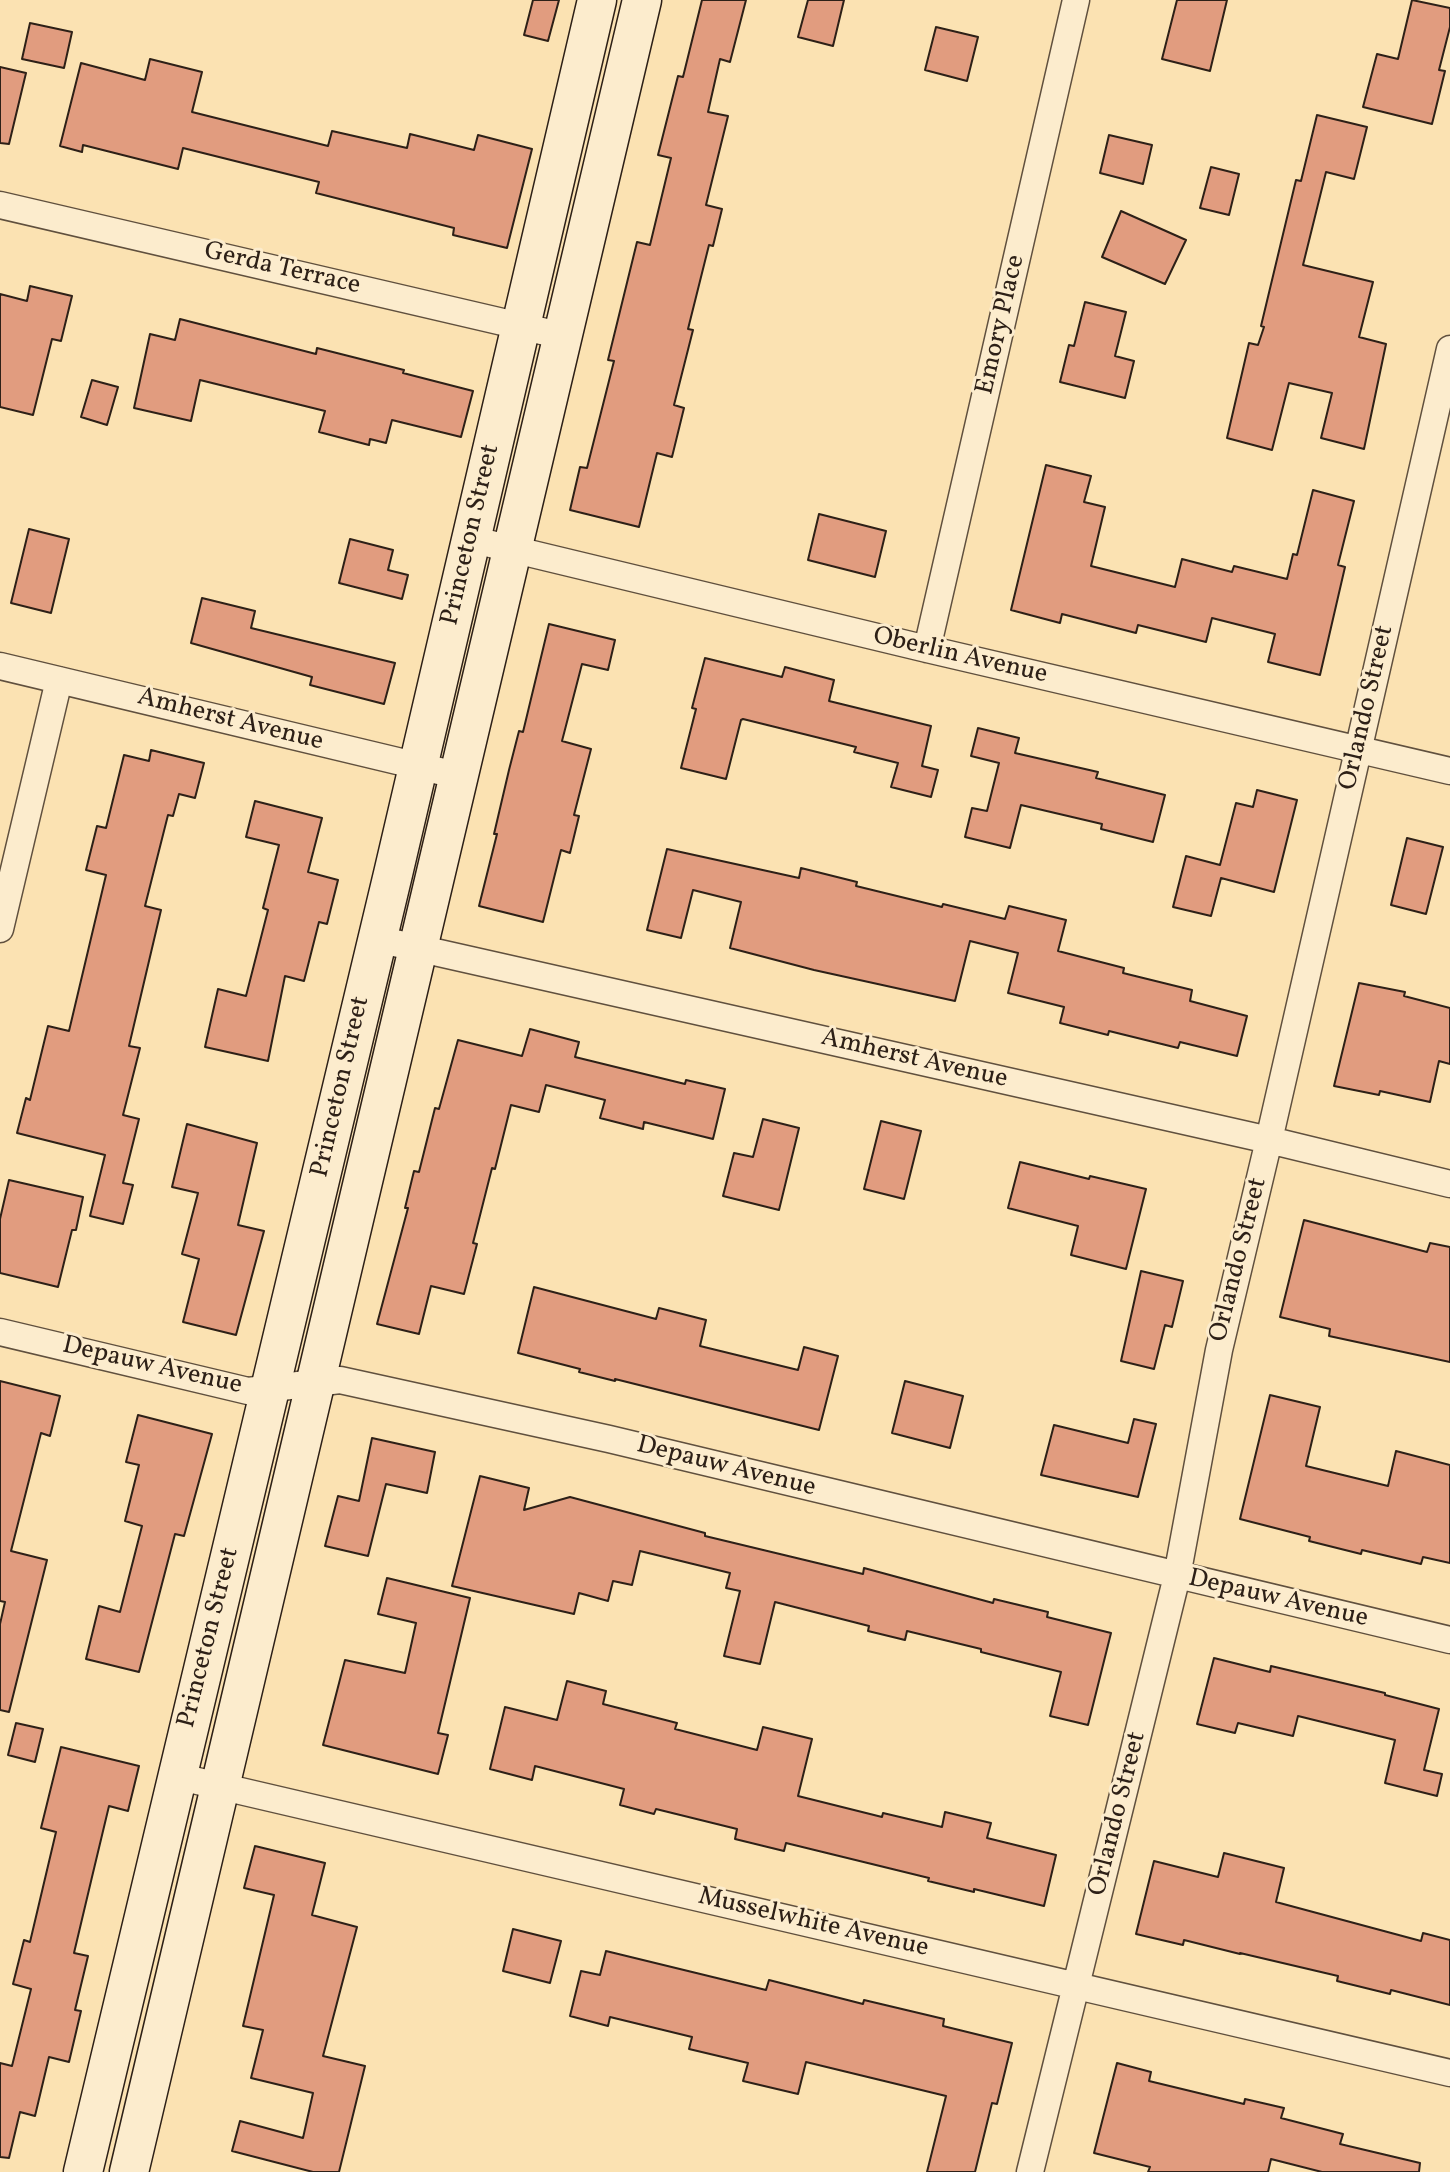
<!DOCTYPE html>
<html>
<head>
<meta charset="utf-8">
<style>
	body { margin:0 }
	canvas { display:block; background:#fbe2b2 }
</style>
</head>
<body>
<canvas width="1450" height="2172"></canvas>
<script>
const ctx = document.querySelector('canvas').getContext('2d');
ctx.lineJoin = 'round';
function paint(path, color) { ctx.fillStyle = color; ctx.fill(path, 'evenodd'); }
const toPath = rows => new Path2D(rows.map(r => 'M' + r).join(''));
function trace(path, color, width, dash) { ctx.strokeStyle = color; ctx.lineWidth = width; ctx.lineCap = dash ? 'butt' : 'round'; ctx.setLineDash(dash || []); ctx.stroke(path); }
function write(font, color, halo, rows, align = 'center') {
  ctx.font = font + ' Vollkorn,serif'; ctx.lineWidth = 6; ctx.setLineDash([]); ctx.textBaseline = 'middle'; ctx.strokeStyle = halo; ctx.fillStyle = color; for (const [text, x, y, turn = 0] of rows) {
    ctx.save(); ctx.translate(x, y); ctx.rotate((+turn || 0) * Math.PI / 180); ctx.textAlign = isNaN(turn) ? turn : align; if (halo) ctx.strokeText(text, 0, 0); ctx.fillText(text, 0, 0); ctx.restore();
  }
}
const building = toPath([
	[533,0,559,0,548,41,524,35,533,0],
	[702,0,746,0,730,62,720,59,708,112,728,116,706,205,722,209,713,246,709,245,688,329,693,330,674,405,684,408,672,457,657,453,639,527,570,510,580,467,587,468,614,361,608,360,637,242,650,245,671,158,658,155,678,76,683,77,702,0],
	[808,0,844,0,833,46,798,37,808,0],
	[1177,0,1227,0,1210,71,1162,59,1177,0],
	[1412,0,1450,8,1450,27,1439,70,1445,71,1432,124,1363,107,1377,54,1398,59,1412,0],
	[30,23,72,32,64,68,22,59,30,23],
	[936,27,978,37,967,81,925,70,936,27],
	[150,59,202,72,192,112,328,146,332,131,407,148,410,134,474,150,478,135,532,149,507,248,453,235,454,228,316,193,319,182,183,148,178,169,83,145,82,152,60,146,81,63,145,80,150,59],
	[0,67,26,73,9,144,0,143,0,67],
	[1317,115,1367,127,1354,179,1326,172,1303,265,1373,282,1359,337,1386,344,1364,449,1321,438,1332,393,1289,383,1272,450,1227,438,1249,343,1258,345,1264,327,1261,326,1296,180,1301,181,1317,115],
	[1109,135,1152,145,1143,184,1100,173,1109,135],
	[1211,167,1239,174,1229,215,1200,208,1211,167],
	[1121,211,1186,240,1165,284,1102,257,1121,211],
	[30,286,72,296,61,341,52,339,33,415,0,407,0,294,27,301,30,286],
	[1085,302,1126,312,1115,356,1134,361,1125,398,1060,382,1069,345,1074,346,1085,302],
	[180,319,316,354,317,348,404,370,403,373,473,391,461,437,392,420,386,443,370,439,369,445,319,432,325,411,200,380,191,421,134,408,150,334,175,340,180,319],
	[92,380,118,387,107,425,81,417,92,380],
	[1046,465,1091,476,1084,502,1105,507,1091,566,1175,587,1182,559,1232,572,1234,566,1287,579,1293,554,1297,555,1313,490,1354,501,1338,565,1345,567,1320,675,1268,662,1275,634,1212,618,1206,642,1138,625,1136,633,1062,614,1060,623,1011,610,1046,465],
	[819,514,886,531,875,577,808,560,819,514],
	[29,529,69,539,51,613,11,603,29,529],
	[350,539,393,550,388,570,408,575,402,599,339,583,350,539],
	[202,598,255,611,251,628,395,663,384,704,310,685,312,677,191,643,202,598],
	[549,624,615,640,608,670,582,664,562,741,591,749,574,815,579,816,570,853,561,850,543,922,479,906,497,834,494,834,509,770,519,731,523,732,549,624],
	[705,658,782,677,785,667,834,680,829,701,931,726,922,766,938,770,931,797,891,787,898,763,854,752,856,747,743,719,741,720,726,779,681,768,696,709,692,708,705,658],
	[978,728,1019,738,1015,753,1098,772,1096,778,1165,795,1153,842,1101,829,1102,824,1021,805,1010,848,965,837,972,808,987,811,999,763,971,756,978,728],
	[151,750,204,763,195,798,179,794,173,816,168,815,145,906,161,910,129,1046,140,1048,123,1115,139,1119,123,1183,133,1185,123,1224,90,1216,105,1155,17,1133,26,1098,30,1100,48,1026,69,1031,106,875,86,870,97,826,106,828,124,755,149,761,151,750],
	[1257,790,1297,800,1274,892,1221,878,1211,916,1173,907,1186,856,1220,865,1236,803,1253,807,1257,790],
	[255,801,322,818,308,872,338,880,327,924,319,922,304,981,285,976,268,1061,205,1047,218,989,246,996,268,910,263,908,279,845,246,837,255,801],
	[1407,838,1443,847,1426,914,1391,905,1407,838],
	[667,849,799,878,801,868,857,882,856,886,942,907,943,904,1005,919,1009,906,1066,920,1058,951,1124,968,1123,973,1192,990,1190,1001,1247,1016,1237,1056,1180,1042,1178,1048,1109,1031,1108,1035,1060,1023,1064,1007,1008,993,1018,953,970,941,955,1001,814,970,730,948,741,902,693,890,681,938,647,930,667,849],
	[1359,983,1405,992,1404,996,1450,1008,1450,1064,1439,1061,1430,1102,1380,1091,1379,1095,1334,1086,1359,983],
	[530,1029,579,1042,575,1057,685,1084,686,1080,725,1089,713,1139,644,1122,643,1129,600,1118,605,1100,546,1085,539,1112,511,1105,495,1169,492,1168,473,1243,477,1244,464,1294,431,1286,419,1334,377,1324,408,1208,405,1208,414,1171,419,1172,435,1108,439,1109,458,1040,522,1056,530,1029],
	[763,1119,799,1128,779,1210,723,1196,734,1153,753,1157,763,1119],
	[881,1121,921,1131,904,1199,864,1189,881,1121],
	[187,1124,257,1143,238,1225,264,1231,236,1335,183,1322,199,1259,182,1254,198,1193,172,1187,187,1124],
	[1020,1162,1089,1179,1090,1176,1146,1189,1126,1269,1071,1255,1078,1226,1008,1208,1020,1162],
	[9,1180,83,1197,76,1230,72,1230,58,1287,0,1273,0,1219,9,1180],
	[1304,1220,1427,1252,1430,1243,1450,1247,1450,1362,1329,1336,1330,1329,1280,1317,1304,1220],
	[1141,1271,1183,1281,1172,1327,1165,1325,1154,1369,1121,1361,1141,1271],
	[534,1287,656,1319,659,1308,706,1320,700,1346,798,1370,804,1347,838,1356,819,1430,615,1379,615,1381,579,1372,580,1369,518,1353,534,1287],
	[0,1381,60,1396,50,1436,41,1433,11,1551,47,1560,9,1712,0,1710,0,1624,5,1602,0,1601,0,1381],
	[905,1381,963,1396,950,1448,892,1433,905,1381],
	[1270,1395,1320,1407,1306,1466,1388,1486,1396,1451,1450,1465,1450,1563,1423,1557,1421,1564,1362,1550,1361,1554,1309,1541,1310,1537,1240,1519,1270,1395],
	[138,1415,212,1434,184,1536,175,1534,139,1672,86,1659,99,1606,120,1612,142,1526,125,1521,139,1465,126,1462,138,1415],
	[1134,1419,1156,1424,1138,1497,1041,1475,1054,1425,1128,1443,1134,1419],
	[372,1438,435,1452,427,1493,386,1484,368,1556,325,1546,338,1496,359,1501,372,1438],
	[480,1476,529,1488,524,1510,570,1497,705,1533,705,1536,863,1574,864,1568,993,1603,994,1599,1048,1612,1047,1617,1111,1633,1088,1725,1050,1716,1061,1672,981,1652,981,1649,907,1631,905,1640,868,1631,869,1626,775,1602,760,1664,724,1656,740,1591,726,1588,730,1573,640,1551,632,1585,613,1581,608,1601,579,1593,574,1614,452,1586,480,1476],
	[387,1578,470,1598,438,1733,448,1735,438,1774,323,1745,345,1660,405,1673,416,1623,378,1614,387,1578],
	[1214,1658,1270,1672,1271,1666,1385,1693,1385,1695,1439,1709,1424,1770,1442,1774,1437,1796,1385,1783,1395,1740,1298,1716,1293,1736,1238,1723,1235,1733,1197,1724,1214,1658],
	[567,1681,606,1691,603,1704,677,1723,675,1729,757,1750,763,1727,812,1739,798,1796,882,1817,883,1813,942,1827,945,1812,991,1823,987,1838,1056,1855,1044,1906,974,1889,974,1892,928,1881,929,1878,786,1843,784,1851,735,1839,737,1829,656,1809,654,1814,620,1805,624,1789,535,1766,532,1780,490,1769,505,1707,557,1720,567,1681],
	[16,1723,43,1729,35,1762,8,1755,16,1723],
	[61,1747,139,1766,128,1811,109,1806,92,1877,74,1953,88,1956,75,2010,81,2011,69,2062,49,2057,35,2116,20,2112,9,2158,0,2157,0,2063,12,2066,31,1989,13,1984,24,1940,30,1942,56,1832,41,1828,61,1747],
	[255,1846,325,1863,312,1915,357,1927,323,2056,365,2066,339,2172,313,2172,232,2151,240,2121,303,2138,313,2093,251,2078,263,2030,243,2026,274,1895,244,1888,255,1846],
	[1224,1853,1284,1868,1276,1902,1421,1941,1423,1933,1450,1940,1450,2005,1391,1990,1390,1994,1337,1981,1338,1976,1240,1953,1240,1954,1184,1940,1183,1945,1136,1934,1154,1861,1218,1877,1224,1853],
	[513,1929,561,1941,550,1983,503,1971,513,1929],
	[606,1951,766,1990,769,1980,863,2004,864,2000,944,2019,943,2026,1012,2043,997,2104,992,2103,975,2172,927,2172,946,2096,806,2062,798,2094,743,2081,748,2063,689,2049,692,2037,610,2017,608,2026,570,2016,581,1971,600,1975,606,1951],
	[1117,2063,1151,2072,1149,2081,1244,2104,1245,2099,1284,2108,1281,2118,1343,2134,1340,2144,1420,2163,1419,2172,1322,2172,1271,2159,1268,2172,1148,2172,1150,2167,1094,2153,1117,2063]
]);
paint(building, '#e19c7f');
trace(building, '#2d2017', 2);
const street = toPath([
	[0,205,563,336],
	[470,539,927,649,1450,771],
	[927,649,1076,0],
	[0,666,460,776],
	[0,929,59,680],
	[377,939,1269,1140,1450,1184],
	[0,1332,248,1391,340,1380,609,1439,1450,1640],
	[176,1776,1450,2073],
	[1030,2172,1177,1576,1219,1350,1269,1140,1450,349]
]);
const secondary = toPath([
	[83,2172,393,874,597,0],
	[129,2172,642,0]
]);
trace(street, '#60503e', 29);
trace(secondary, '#2d2017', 41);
trace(street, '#fceccd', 26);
trace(secondary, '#fceccd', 38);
write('26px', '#2d2017', '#fceccd', [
	["Gerda Terrace",282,270,13],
	["Emory Place",1002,325,-77],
	["Princeton Street",472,535,-77],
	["Oberlin Avenue",960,657,13],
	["Orlando Street",1368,708,-77],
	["Amherst Avenue",230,721,14],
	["Amherst Avenue",914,1060,13],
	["Princeton Street",342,1087,-77],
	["Orlando Street",1240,1260,-76],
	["Depauw Avenue",152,1367,13],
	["Depauw Avenue",726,1468,14],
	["Depauw Avenue",1278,1600,13],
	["Princeton Street",210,1638,-76],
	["Orlando Street",1119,1814,-76],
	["Musselwhite Avenue",813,1924,13]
]);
</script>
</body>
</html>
